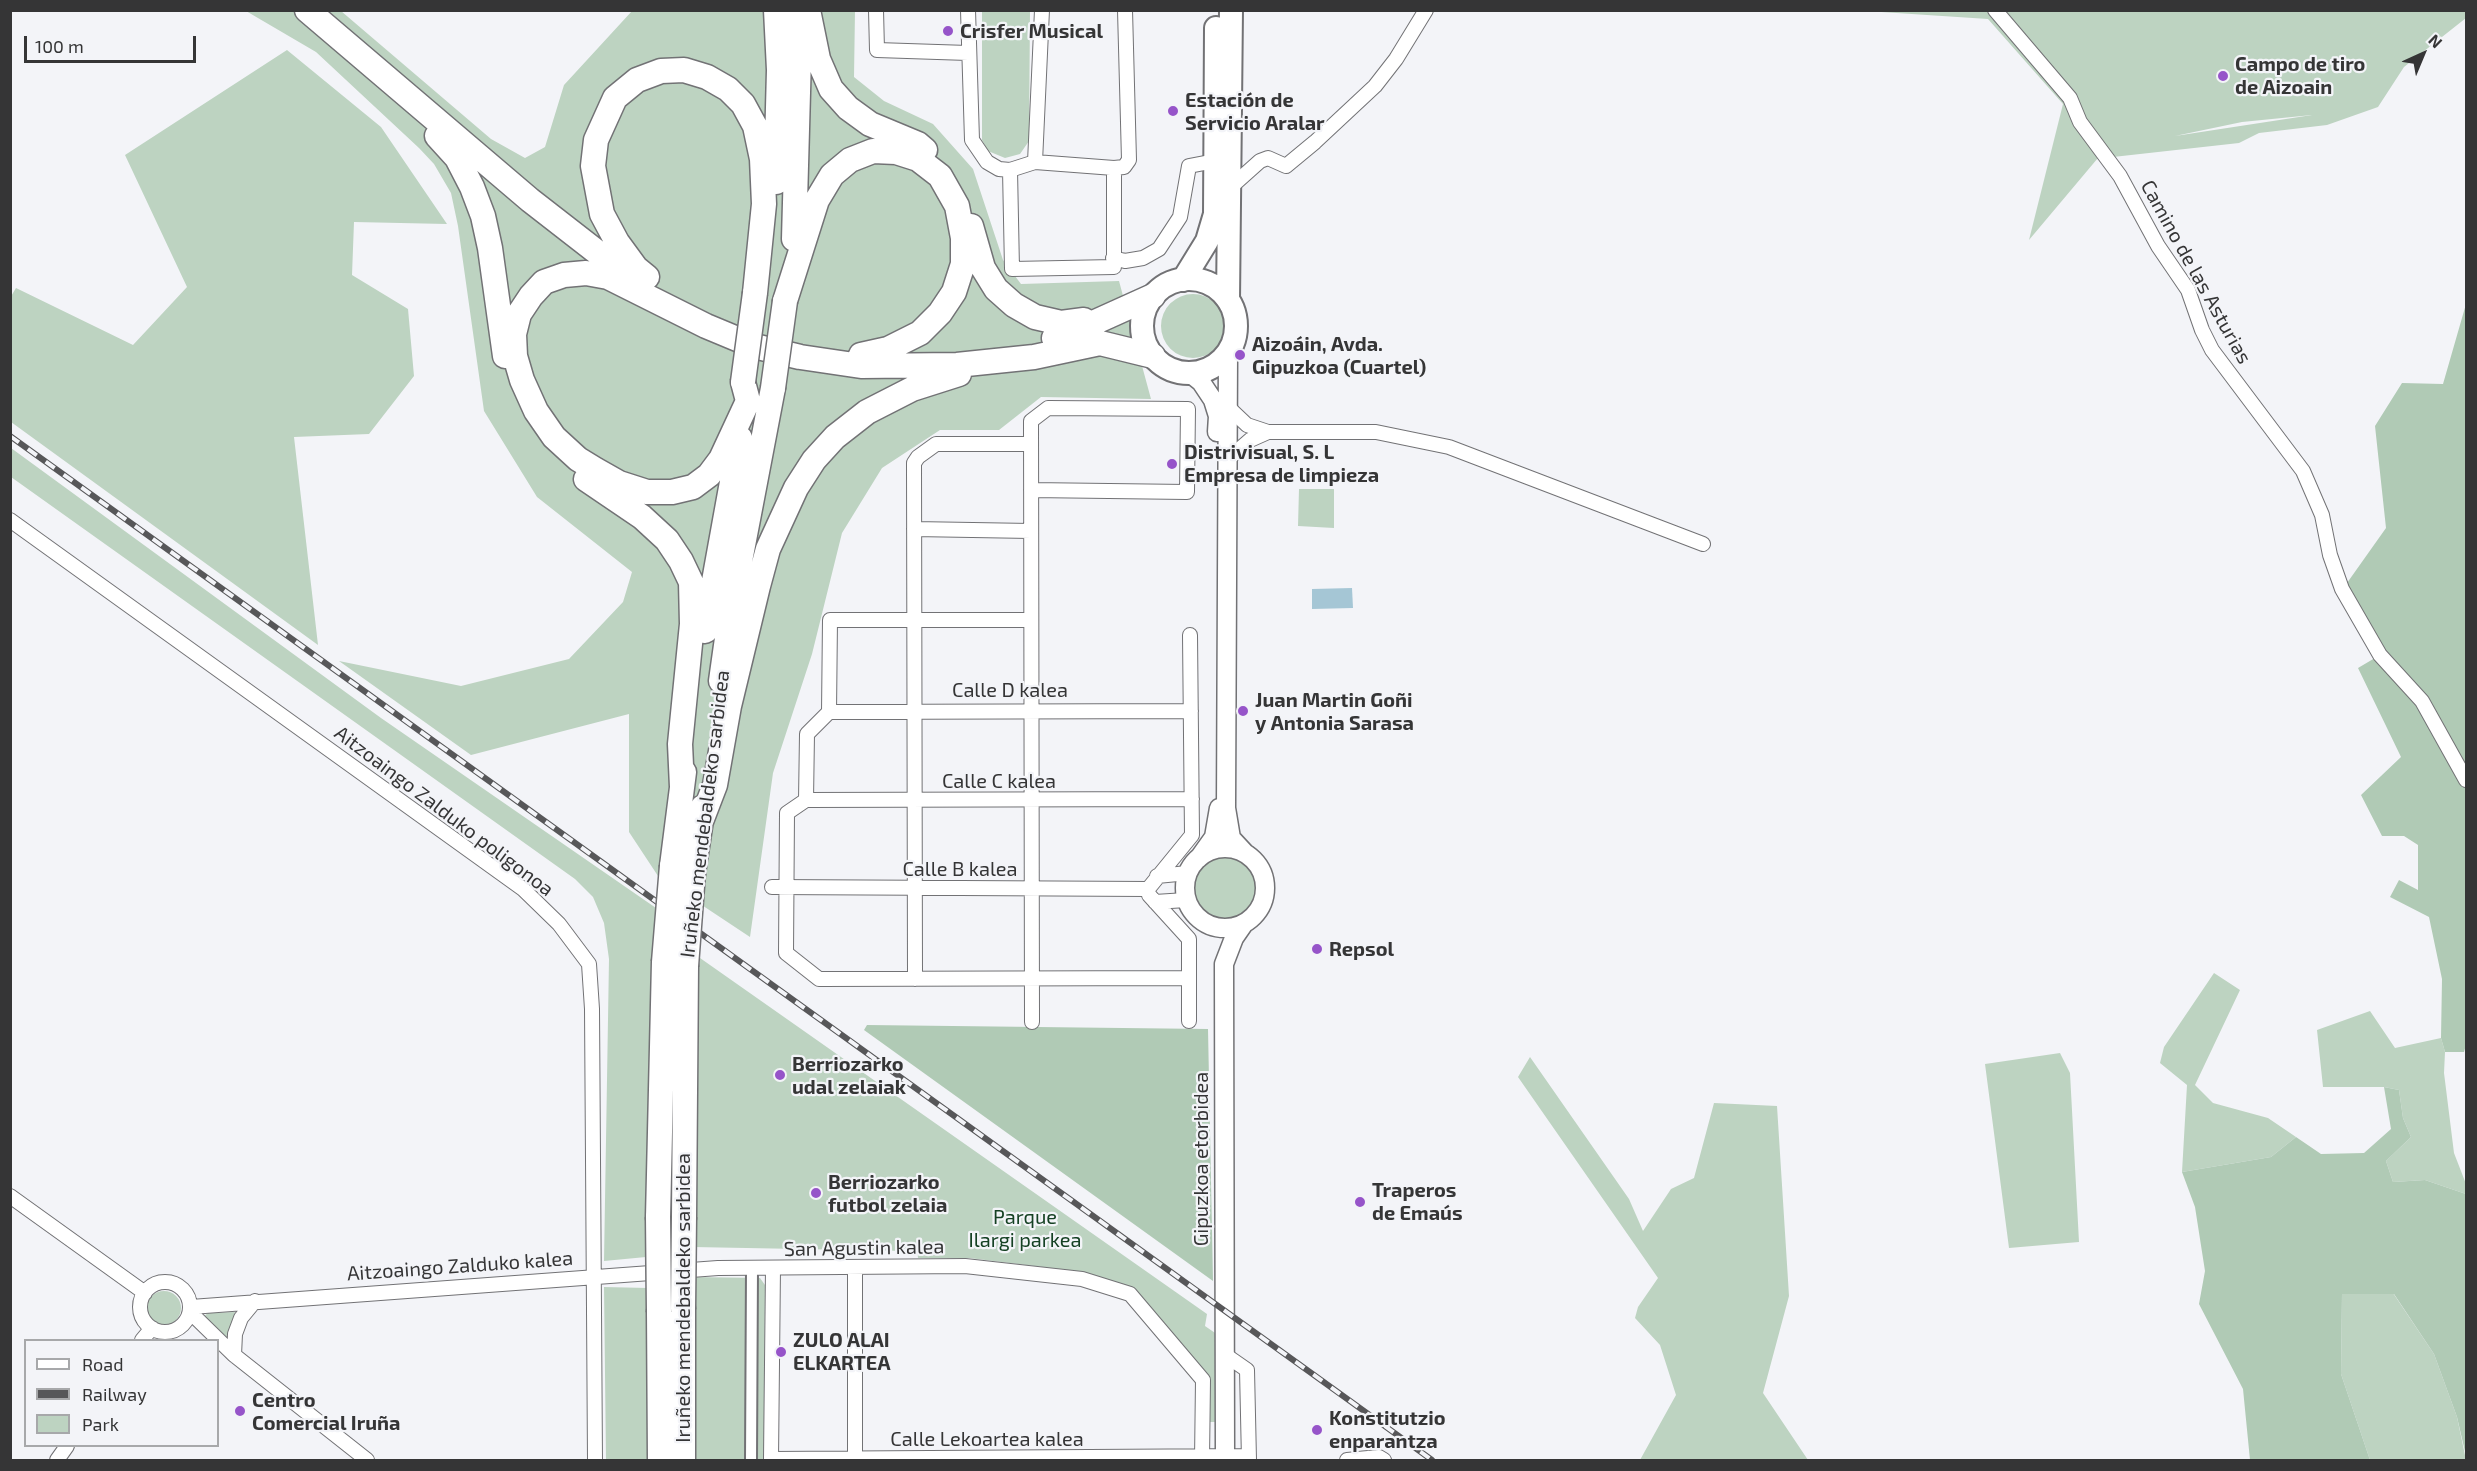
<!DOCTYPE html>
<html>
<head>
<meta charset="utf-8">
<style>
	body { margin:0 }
	#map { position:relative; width:2477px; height:1471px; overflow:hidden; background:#f3f4f8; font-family:"Exo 2",sans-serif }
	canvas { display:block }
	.frame { position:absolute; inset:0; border:12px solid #353536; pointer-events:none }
	.legend { position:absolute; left:24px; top:1339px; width:195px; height:108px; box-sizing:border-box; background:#f3f4f8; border:2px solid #a7a8aa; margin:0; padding:8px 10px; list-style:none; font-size:18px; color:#353536 }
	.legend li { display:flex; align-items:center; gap:12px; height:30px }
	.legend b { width:30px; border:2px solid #a7a8aa }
	.north { position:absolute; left:2393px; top:24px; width:60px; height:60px; -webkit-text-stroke:4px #f3f4f8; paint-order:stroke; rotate:44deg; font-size:16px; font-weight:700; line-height:24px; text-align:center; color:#353536 }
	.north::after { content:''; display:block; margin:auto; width:21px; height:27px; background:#353536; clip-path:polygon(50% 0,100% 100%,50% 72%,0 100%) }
	.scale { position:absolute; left:24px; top:36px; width:172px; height:27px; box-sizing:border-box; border:3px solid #353536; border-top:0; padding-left:8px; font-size:18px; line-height:21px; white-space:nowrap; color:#353536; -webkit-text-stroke:4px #f3f4f8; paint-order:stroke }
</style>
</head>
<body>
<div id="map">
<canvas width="2477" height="1471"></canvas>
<div class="frame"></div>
<ul class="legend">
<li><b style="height:8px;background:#fff"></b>Road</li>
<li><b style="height:8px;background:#575759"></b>Railway</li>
<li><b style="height:16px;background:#bdd3c1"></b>Park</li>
</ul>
<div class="north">N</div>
<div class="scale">100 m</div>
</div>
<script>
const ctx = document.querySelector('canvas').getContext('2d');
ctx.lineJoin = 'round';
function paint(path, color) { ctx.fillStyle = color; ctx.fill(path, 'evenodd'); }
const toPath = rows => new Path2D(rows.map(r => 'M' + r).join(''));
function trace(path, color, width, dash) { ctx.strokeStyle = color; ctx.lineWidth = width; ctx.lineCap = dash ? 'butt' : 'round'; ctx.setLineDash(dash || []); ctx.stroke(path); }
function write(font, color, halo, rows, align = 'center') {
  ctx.font = font + ' "Exo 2",sans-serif'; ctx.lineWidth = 4.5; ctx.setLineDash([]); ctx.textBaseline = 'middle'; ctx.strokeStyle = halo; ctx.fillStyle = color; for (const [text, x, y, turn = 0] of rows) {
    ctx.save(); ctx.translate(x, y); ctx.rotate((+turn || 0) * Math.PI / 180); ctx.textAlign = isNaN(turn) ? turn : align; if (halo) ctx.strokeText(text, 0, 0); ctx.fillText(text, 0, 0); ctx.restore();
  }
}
paint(toPath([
	[2466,10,2466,18,2404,67,2378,107,2327,125,2259,133,2239,143,2113,157,2103,152,2029,240,2063,104,1988,19,1866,11],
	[2312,115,2175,136,2242,122],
	[246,11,341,11,491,139,525,158,545,147,564,85,632,11,855,11,854,77,884,101,933,124,973,169,1003,260,1021,284,1119,281,1151,399,1041,397,999,430,940,430,882,468,842,533,812,654,773,773,750,937,658,876,629,832,629,714,471,755,339,661,461,686,569,659,623,602,632,572,537,497,484,411,458,226,451,193,434,164,419,148,316,52],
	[982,11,1030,11,1029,141,1020,154,1005,158,988,151,982,140],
	[287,50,381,127,447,224,354,222,352,275,408,309,414,376,369,434,294,437,318,645,11,422,10,298,16,288,133,345,187,287,125,155],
	'1161 326a32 32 0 1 1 64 0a32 32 0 1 1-64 0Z',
	[11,448,381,718,656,908,652,960,646,1257,604,1261,609,959,604,923,593,897,575,879,11,477],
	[1299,489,1334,489,1334,528,1298,526],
	'1189 890a35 35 0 1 1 70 0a35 35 0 1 1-70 0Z',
	[700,958,1207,1314,1205,1326,1218,1335,1220,1422,1206,1422,1205,1373,1137,1293,1125,1285,1075,1271,969,1258,918,1258,917,1247,906,1247,906,1251,693,1247,697,983],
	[2214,973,2240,990,2195,1085,2213,1103,2268,1118,2296,1137,2271,1157,2182,1172,2187,1085,2160,1063,2164,1047],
	[2370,1011,2395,1048,2441,1038,2445,1052,2444,1073,2454,1153,2466,1184,2466,1194,2425,1180,2393,1182,2386,1161,2411,1137,2403,1118,2399,1090,2384,1087,2323,1087,2317,1030],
	[2060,1053,2070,1073,2079,1242,2009,1248,1985,1064],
	[1530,1057,1629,1199,1643,1231,1671,1189,1694,1178,1714,1103,1777,1106,1789,1296,1763,1393,1808,1460,1640,1460,1676,1395,1660,1345,1635,1318,1638,1307,1658,1278,1518,1077],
	[693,1277,760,1278,765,1285,764,1460,694,1460],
	[604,1287,648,1288,648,1460,606,1460],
	'147 1308a17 17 0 1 1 34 0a17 17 0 1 1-34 0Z',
	[2393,1293,2434,1354,2457,1417,2466,1460,2370,1460,2341,1374,2342,1294],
	[235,1312,228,1338,203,1317,208,1313]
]), '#bdd3c1');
paint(toPath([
	[2466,304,2466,1045,2464,1052,2445,1052,2441,1038,2442,979,2429,917,2390,897,2399,880,2418,890,2418,845,2404,836,2382,836,2361,795,2401,757,2358,668,2380,655,2347,583,2386,528,2375,426,2402,383,2443,384],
	[867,1025,1208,1029,1213,1281,864,1030],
	[2384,1087,2399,1090,2403,1118,2411,1137,2386,1161,2393,1182,2425,1180,2466,1194,2466,1456,2457,1417,2434,1354,2394,1294,2342,1294,2341,1374,2370,1460,2250,1460,2243,1389,2199,1304,2205,1271,2195,1207,2182,1172,2271,1157,2296,1137,2321,1154,2364,1153,2391,1129]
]), '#b0cab5');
paint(toPath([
	[1352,588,1353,608,1312,609,1312,589]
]), '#a5c6d5');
const pedestrian = toPath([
	[751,1460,752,1268]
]);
const minor = toPath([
	[876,10,877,50,968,53],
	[968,10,972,140,987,162,999,169,1010,170,1035,162,1114,168,1124,167,1129,160,1125,10],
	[1995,10,2070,98,2080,122,2120,176,2158,246,2188,290,2202,330,2212,350,2303,471,2322,515,2330,555,2342,589,2380,655,2422,701,2466,780],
	[1035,162,1042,10],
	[1010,170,1012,269,1114,267,1114,168],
	[1232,186,1260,161,1268,158,1286,166,1315,142,1375,86,1396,59,1426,10],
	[1113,258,1125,261,1143,258,1159,249,1180,217,1189,166,1215,161],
	[1228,407,1247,425,1268,432,1376,432,1449,447,1703,544],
	[1227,460,1250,440,1268,432],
	[1031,490,1187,492,1188,409,1048,408,1031,421,1032,1022],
	[10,520,523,889,559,924,589,964,592,1009,595,1460],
	[914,529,1031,531],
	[1031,620,830,620,829,712,807,734,806,800,787,813,786,953,819,979,1189,978],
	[829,712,1191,711],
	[806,800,1192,799],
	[1157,876,1188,873],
	[772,887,1148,889],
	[1155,902,1186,900],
	[915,979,914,463,918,457,936,444,1031,444],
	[1189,1021,1189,939,1149,895,1148,889,1192,835,1190,635],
	[10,1196,145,1293],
	[855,1267,855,1460],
	[773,1268,771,1459,1249,1456],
	'140 1307a25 25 0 1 1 50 0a25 25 0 1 1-50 0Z',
	[191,1307,718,1268,965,1266,1082,1279,1130,1294,1203,1380,1202,1460],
	[190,1312,234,1355,367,1460],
	[142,1340,152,1328],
	[1224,1354,1247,1370,1249,1460],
	[234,1355,235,1334,241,1318,255,1301],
	[57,1460,67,1446],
	[1347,1460,1379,1457,1384,1460]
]);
const secondary = toPath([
	[1228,353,1226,808,1231,838,1244,852],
	[1191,374,1201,382,1213,400,1218,416,1217,432],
	'1185 888a40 40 0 1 1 80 0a40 40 0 1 1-80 0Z',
	[1199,858,1214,837,1219,808],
	[1225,1460,1224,964,1234,938,1243,925]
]);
const trunk = toPath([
	'1142 326a47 47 0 1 1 94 0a47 47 0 1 1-94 0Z',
	[1183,280,1207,241,1215,214,1216,28],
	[1228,300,1231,10]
]);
const motorway = toPath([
	[307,10,530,200,629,277],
	[808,10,818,59,831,89,848,108,870,124,918,144,925,150],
	[437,136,457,158,472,187,483,216,490,248,505,356],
	[776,182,779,70,776,10],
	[971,226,983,268,996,289,1014,305,1035,317,1061,323,1084,320],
	[794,239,799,56,797,19],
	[647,277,636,268,617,242,602,214,593,166,596,140,615,98,637,80,661,71,684,70,707,77,728,89,743,104,755,126,762,159,764,204,755,293],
	[785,301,817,200,832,175,850,160,873,151,896,152,918,159,940,176,957,206,963,238,963,264,954,292,940,313,920,333,888,349,861,355],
	[1054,338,1071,333,1153,296],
	[743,382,748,401,721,459,709,475,693,487,672,492,647,492,619,483,596,470,578,459,554,437,536,411,522,380,515,356,514,334,519,314,531,296,544,282,564,275,586,273,608,277,706,326,754,346,800,357,861,366,957,365,1034,357,1100,343,1153,356],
	[586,479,642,517,667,540,681,561,691,582,692,624,680,744,682,787],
	[705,631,740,438],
	[721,681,732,603,773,388],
	[700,824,715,785,729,706,758,586,768,549,796,488,814,460,835,437,867,412,912,389,959,374],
	[672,866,684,772],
	[693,873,703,807],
	[658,1217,664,962],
	[684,1217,686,966],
	[659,1312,660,1460],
	[683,1460,683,1309]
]);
trace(pedestrian, '#727275', 14);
trace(minor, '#727275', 16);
trace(secondary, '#727275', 21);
trace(trunk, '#727275', 26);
trace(motorway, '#727275', 27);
trace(pedestrian, '#fff', 10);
trace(minor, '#fff', 14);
trace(secondary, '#fff', 18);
trace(trunk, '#fff', 22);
trace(motorway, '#fff', 24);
const rail = toPath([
	[10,436,1432,1460]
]);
trace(rail, '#575759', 6);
trace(rail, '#f3f4f8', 4, [11]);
const motorwayBridge = toPath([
	[743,382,755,293],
	[773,388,785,301],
	[664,962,672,866],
	[686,966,693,873],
	[658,1217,659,1312],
	[683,1309,684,1217]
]);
trace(motorwayBridge, '#727275', 27, []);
trace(motorwayBridge, '#fff', 24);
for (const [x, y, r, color] of [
	[948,31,6,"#9654c9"],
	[2223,76,6,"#9654c9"],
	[1173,111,6,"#9654c9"],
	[1240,355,6,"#9654c9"],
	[1172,464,6,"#9654c9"],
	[1243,711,6,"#9654c9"],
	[1317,949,6,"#9654c9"],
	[780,1075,6,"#9654c9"],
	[816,1193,6,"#9654c9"],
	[1360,1202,6,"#9654c9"],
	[781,1352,6,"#9654c9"],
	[240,1411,6,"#9654c9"],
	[1317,1430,6,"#9654c9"]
]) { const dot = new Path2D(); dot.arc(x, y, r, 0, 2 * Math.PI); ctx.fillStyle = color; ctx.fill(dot); trace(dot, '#f3f4f8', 2); }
write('bold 20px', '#353536', '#f3f4f8', [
	["Crisfer Musical",960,31],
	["Campo de tiro",2235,64],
	["de Aizoain",2235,87],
	["Estación de",1185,100],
	["Servicio Aralar",1185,123],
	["Aizoáin, Avda.",1252,344],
	["Gipuzkoa (Cuartel)",1252,367],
	["Distrivisual, S. L",1184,452],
	["Empresa de limpieza",1184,475],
	["Juan Martin Goñi",1255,700],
	["y Antonia Sarasa",1255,723],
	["Repsol",1329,949],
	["Berriozarko",792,1064],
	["udal zelaiak",792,1087],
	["Berriozarko",828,1182],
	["futbol zelaia",828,1205],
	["Traperos",1372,1190],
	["de Emaús",1372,1213],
	["ZULO ALAI",793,1340],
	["ELKARTEA",793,1363],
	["Centro",252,1400],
	["Comercial Iruña",252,1423],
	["Konstitutzio",1329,1418],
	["enparantza",1329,1441]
], 'left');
write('20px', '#353536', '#f3f4f8', [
	["Camino de las Asturias",2196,272,61],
	["Calle D kalea",1010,690],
	["Calle C kalea",999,781],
	["Aitzoaingo Zalduko poligonoa",444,811,37],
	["Iruñeko mendebaldeko sarbidea",705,814,-83],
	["Calle B kalea",960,869],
	["Gipuzkoa etorbidea",1201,1159,-90],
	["San Agustin kalea",864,1248,-1],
	["Aitzoaingo Zalduko kalea",460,1266,-4],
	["Iruñeko mendebaldeko sarbidea",683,1298,-90],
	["Calle Lekoartea kalea",987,1439]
]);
write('20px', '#154123', '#f3f4f8', [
	["Parque",1025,1217],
	["Ilargi parkea",1025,1240]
]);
</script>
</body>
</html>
